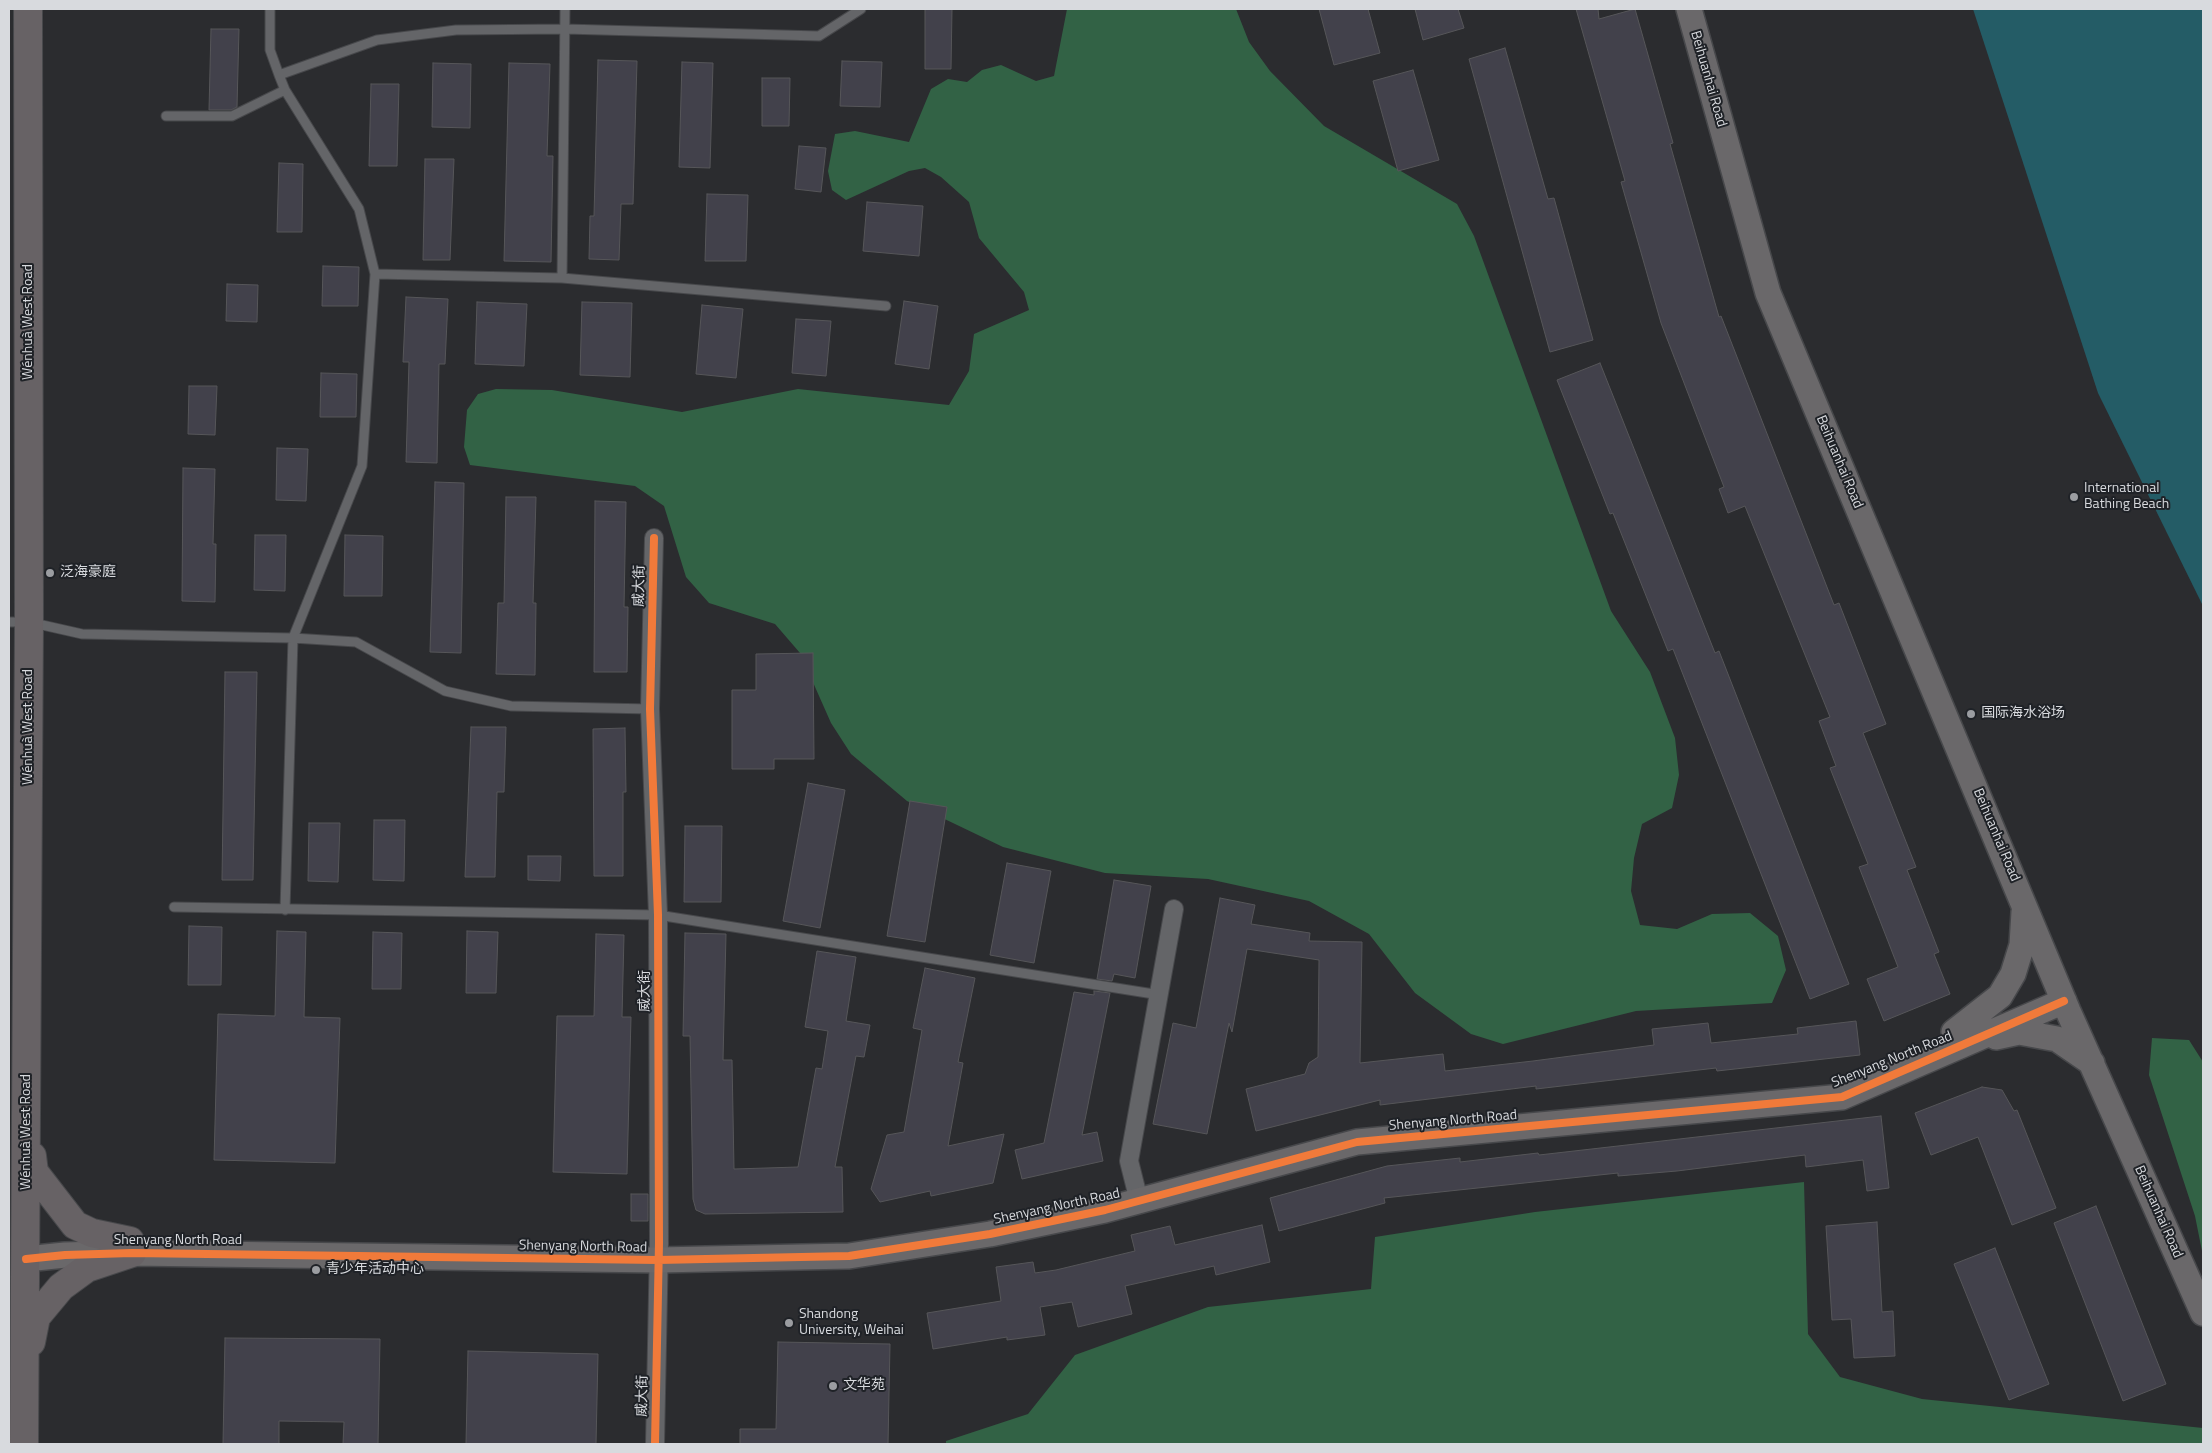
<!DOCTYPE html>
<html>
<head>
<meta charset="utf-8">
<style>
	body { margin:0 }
	#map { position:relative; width:2212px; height:1453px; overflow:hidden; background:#2b2c2f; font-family:"Titillium Web",sans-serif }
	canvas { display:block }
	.frame { position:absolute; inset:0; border:10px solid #d8dade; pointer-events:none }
</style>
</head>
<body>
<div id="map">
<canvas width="2212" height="1453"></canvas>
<div class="frame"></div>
</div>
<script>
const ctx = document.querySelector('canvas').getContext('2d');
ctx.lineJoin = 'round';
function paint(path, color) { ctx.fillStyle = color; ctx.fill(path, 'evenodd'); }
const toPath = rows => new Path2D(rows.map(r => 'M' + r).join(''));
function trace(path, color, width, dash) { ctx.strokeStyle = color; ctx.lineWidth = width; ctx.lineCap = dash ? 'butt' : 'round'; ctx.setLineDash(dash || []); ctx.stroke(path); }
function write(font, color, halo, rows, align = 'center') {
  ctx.font = font + ' "Titillium Web","Noto Sans SC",sans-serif'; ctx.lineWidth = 4; ctx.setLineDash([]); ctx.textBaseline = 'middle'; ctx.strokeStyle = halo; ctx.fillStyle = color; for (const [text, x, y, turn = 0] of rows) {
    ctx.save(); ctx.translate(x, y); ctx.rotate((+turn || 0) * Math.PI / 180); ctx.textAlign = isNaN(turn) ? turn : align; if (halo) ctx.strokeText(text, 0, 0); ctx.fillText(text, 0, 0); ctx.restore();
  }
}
paint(toPath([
	[1067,9,1236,9,1249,42,1270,71,1324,126,1457,204,1474,236,1611,611,1650,672,1675,738,1679,775,1672,808,1642,824,1634,858,1631,891,1640,925,1677,929,1712,914,1750,913,1778,936,1786,970,1772,1003,1636,1011,1503,1044,1471,1034,1415,993,1369,934,1309,901,1208,879,1105,873,1003,847,907,801,851,754,831,723,800,653,775,624,709,603,686,577,664,506,635,486,470,465,464,447,467,410,478,394,496,389,552,390,682,412,798,389,949,405,969,371,974,334,1029,310,1024,292,979,238,969,202,941,177,925,168,909,171,846,200,832,190,828,171,835,134,855,131,909,142,931,89,948,79,967,82,982,70,1001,65,1036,81,1054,76],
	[2152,1038,2189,1040,2203,1062,2203,1256,2195,1216,2149,1075],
	[1804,1182,1808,1334,1840,1377,1922,1399,2203,1428,2203,1444,946,1444,946,1441,1028,1414,1075,1355,1208,1307,1371,1289,1375,1237,1535,1212]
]), '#326245');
paint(toPath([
	[1973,9,2203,9,2203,606,2098,393]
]), '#245c66');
const building = toPath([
	[925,9,952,9,951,69,925,69,925,9],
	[1319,9,1368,9,1380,53,1334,65,1319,9],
	[1415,9,1458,9,1464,28,1423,40,1415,9],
	[1576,9,1598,9,1599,19,1635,9,1673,143,1670,144,1719,317,1721,316,1834,605,1839,603,1886,724,1863,733,1916,867,1907,870,1939,952,1934,954,1950,994,1884,1021,1867,979,1898,967,1859,867,1868,864,1830,768,1836,766,1819,721,1830,717,1745,506,1728,513,1719,489,1724,487,1661,323,1621,182,1625,181,1576,9],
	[211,29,239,29,237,107,231,110,209,110,211,29],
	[1505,48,1548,199,1554,198,1593,340,1550,352,1469,59,1505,48],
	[598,60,637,61,633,204,621,204,619,260,589,259,590,216,594,216,598,60],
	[842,61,882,62,880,107,840,106,842,61],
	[682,62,713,63,710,168,679,167,682,62],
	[433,63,471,64,470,128,432,127,433,63],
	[509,63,550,64,547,156,553,156,551,262,504,261,509,63],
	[1413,70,1439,160,1398,171,1373,81,1413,70],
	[762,78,790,78,789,126,762,126,762,78],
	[371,84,399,84,397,166,369,166,371,84],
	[799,146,826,148,821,192,795,189,799,146],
	[425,159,454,159,450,260,423,260,425,159],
	[279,163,303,164,302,232,277,232,279,163],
	[707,194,748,195,746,261,705,261,707,194],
	[867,202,923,206,919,256,863,251,867,202],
	[323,266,359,267,358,306,322,306,323,266],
	[227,284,258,285,257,322,226,321,227,284],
	[406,297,448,299,445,364,439,364,437,463,406,462,409,362,403,362,406,297],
	[904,301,938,306,929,369,895,364,904,301],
	[477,302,527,304,524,366,475,364,477,302],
	[582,302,632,303,630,377,580,375,582,302],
	[702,305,743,309,736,378,696,374,702,305],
	[796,319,831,321,826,376,792,373,796,319],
	[1600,363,1715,653,1719,651,1849,984,1810,999,1673,649,1668,651,1613,513,1610,514,1557,380,1600,363],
	[321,373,357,374,356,417,320,417,321,373],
	[189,386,217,386,215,435,188,434,189,386],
	[277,448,308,449,306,501,276,500,277,448],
	[183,468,215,469,213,544,216,544,215,602,182,601,183,468],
	[435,482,464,483,461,653,430,652,435,482],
	[506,497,536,497,533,603,536,603,535,675,496,674,498,603,504,603,506,497],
	[595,501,626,502,624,607,628,607,627,672,594,672,595,501],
	[255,535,286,535,285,591,254,590,255,535],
	[345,535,383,536,382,596,344,596,345,535],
	[813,653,814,759,774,759,774,769,732,769,732,690,756,690,756,654,813,653],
	[225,672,257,672,253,880,222,880,225,672],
	[471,727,506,727,504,792,497,792,495,877,465,877,471,727],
	[625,728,626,792,623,792,623,876,594,876,593,729,625,728],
	[808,783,845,790,820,928,783,921,808,783],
	[910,801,947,807,925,942,887,936,910,801],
	[374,820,405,820,404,881,373,880,374,820],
	[309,823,340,823,338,882,308,881,309,823],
	[685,826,722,826,721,902,684,902,685,826],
	[528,856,561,856,560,881,528,880,528,856],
	[1007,863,1051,871,1034,963,990,955,1007,863],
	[1114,880,1151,886,1135,978,1114,974,1112,981,1097,979,1114,880],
	[1220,898,1255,905,1251,924,1310,933,1309,941,1362,942,1360,1063,1443,1054,1445,1071,1533,1061,1654,1045,1652,1029,1708,1023,1711,1043,1798,1034,1797,1028,1856,1021,1860,1055,1717,1071,1716,1068,1536,1089,1536,1086,1380,1105,1380,1100,1256,1131,1246,1089,1305,1074,1309,1063,1318,1057,1319,960,1247,949,1232,1032,1229,1023,1207,1134,1153,1124,1173,1023,1196,1028,1220,898],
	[189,926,222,927,221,985,188,985,189,926],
	[277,931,306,932,304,1017,340,1018,335,1163,214,1160,218,1014,275,1016,277,931],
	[467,931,498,932,496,993,466,993,467,931],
	[373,932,402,933,401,989,372,989,373,932],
	[685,933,726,934,723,1060,732,1060,734,1169,798,1167,816,1068,822,1069,828,1031,805,1027,817,951,856,957,846,1021,870,1025,864,1057,856,1056,835,1167,842,1167,843,1212,705,1214,696,1210,693,1199,690,1036,683,1036,685,933],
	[596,934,624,935,622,1017,631,1017,627,1174,553,1172,557,1016,594,1016,596,934],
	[925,968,975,978,958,1062,963,1063,948,1146,1004,1134,993,1183,931,1196,930,1191,880,1202,871,1189,887,1135,904,1132,922,1030,913,1028,925,968],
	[1094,991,1110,993,1082,1135,1097,1132,1103,1161,1022,1179,1015,1150,1044,1143,1074,992,1094,995,1094,991],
	[1982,1087,2002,1090,2014,1111,2017,1110,2056,1208,2012,1225,1978,1137,1931,1155,1915,1113,1982,1087],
	[1881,1116,1889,1188,1867,1191,1863,1160,1806,1167,1805,1155,1677,1171,1618,1176,1618,1173,1384,1198,1385,1203,1279,1231,1270,1198,1387,1166,1460,1158,1460,1162,1538,1153,1539,1155,1881,1116],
	[631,1194,648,1194,648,1221,631,1221,631,1194],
	[2096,1206,2166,1384,2123,1401,2054,1223,2096,1206],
	[1877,1222,1882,1312,1893,1311,1895,1356,1854,1358,1851,1319,1832,1320,1826,1226,1877,1222],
	[1262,1225,1270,1262,1216,1275,1214,1266,1125,1286,1132,1314,1078,1327,1072,1302,1040,1307,1045,1335,1007,1340,1007,1337,933,1349,927,1313,1001,1301,996,1267,1033,1262,1035,1273,1056,1270,1135,1251,1131,1235,1170,1226,1175,1245,1262,1225],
	[1995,1248,2049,1384,2009,1400,1954,1264,1995,1248],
	[225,1338,380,1339,378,1444,343,1444,344,1422,279,1421,279,1444,223,1444,225,1338],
	[778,1342,890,1344,888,1444,740,1444,740,1429,776,1429,778,1342],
	[468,1351,598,1354,596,1444,466,1444,468,1351]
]);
paint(building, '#42414b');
trace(building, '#565659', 1);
const lane = toPath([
	[270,9,270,50,279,75,285,90,359,209,375,274,362,466,293,638,285,910],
	[279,75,377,40,456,30,565,29,819,36,861,9],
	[166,116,232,116,285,90],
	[375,274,562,278,886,306],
	[562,278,565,9],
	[9,622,29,622,82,634,293,638,356,642,445,691,511,706,650,709],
	[174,907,658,915,1160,995]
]);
const street = toPath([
	[654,538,650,709,658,915,659,1243,655,1444],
	[1139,1201,1129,1161,1174,909]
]);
const secondary = toPath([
	[1689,9,1768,293,2068,1011,2203,1313],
	[1954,1032,2000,996,2013,974,2022,945,2024,912],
	[1996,1037,2019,1032,2057,1039,2092,1063],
	[26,1259,65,1255,132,1253,658,1260,849,1256,990,1234,1105,1210,1357,1142,1842,1097,2064,1001]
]);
const primary = toPath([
	[32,1156,34,1172,75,1225,92,1233,130,1241],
	[31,1342,36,1317,61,1287,87,1268,132,1253],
	[24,1444,29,622,28,9]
]);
trace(lane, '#47484b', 11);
trace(street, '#47484b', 20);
trace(secondary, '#47484b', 28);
trace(primary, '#47484b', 30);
trace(lane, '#646568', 9);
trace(street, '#646568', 18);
trace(secondary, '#6a686a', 25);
trace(primary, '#676265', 28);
trace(toPath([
	[654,538,650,709,658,915,659,1243,655,1444],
	[26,1259,65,1255,132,1253,658,1260,849,1256,990,1234,1105,1210,1357,1142,1842,1097,2064,1001]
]), '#f17a3a', 8);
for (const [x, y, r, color] of [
	[2074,497,5,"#9b9da1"],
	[50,573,5,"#9b9da1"],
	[1971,714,5,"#9b9da1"],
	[316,1270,5,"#9b9da1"],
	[789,1323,5,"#9b9da1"],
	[833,1386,5,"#9b9da1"]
]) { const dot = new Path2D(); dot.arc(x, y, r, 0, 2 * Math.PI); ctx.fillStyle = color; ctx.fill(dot); trace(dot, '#1f2227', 2); }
write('14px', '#d8dade', '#1f2227', [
	["Beihuanhai Road",1708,79,74],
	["Wénhuà West Road",29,322,-90],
	["Beihuanhai Road",1839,462,67],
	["威大街",640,586,-89],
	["Wénhuà West Road",29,727,-90],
	["Beihuanhai Road",1996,835,67],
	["威大街",646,991,-90],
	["Shenyang North Road",1892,1060,-22],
	["Shenyang North Road",1453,1121,-5],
	["Wénhuà West Road",27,1132,-90],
	["Shenyang North Road",1057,1207,-12],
	["Beihuanhai Road",2158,1212,66],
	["Shenyang North Road",178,1241],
	["Shenyang North Road",583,1247,1],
	["威大街",643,1396,-89]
]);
write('14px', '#d8dade', '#1f2227', [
	["International",2084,489],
	["Bathing Beach",2084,505],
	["泛海豪庭",60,573],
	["国际海水浴场",1981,714],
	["青少年活动中心",326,1270],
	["Shandong",799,1315],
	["University, Weihai",799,1331],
	["文华苑",843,1386]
], 'left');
</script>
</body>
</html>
